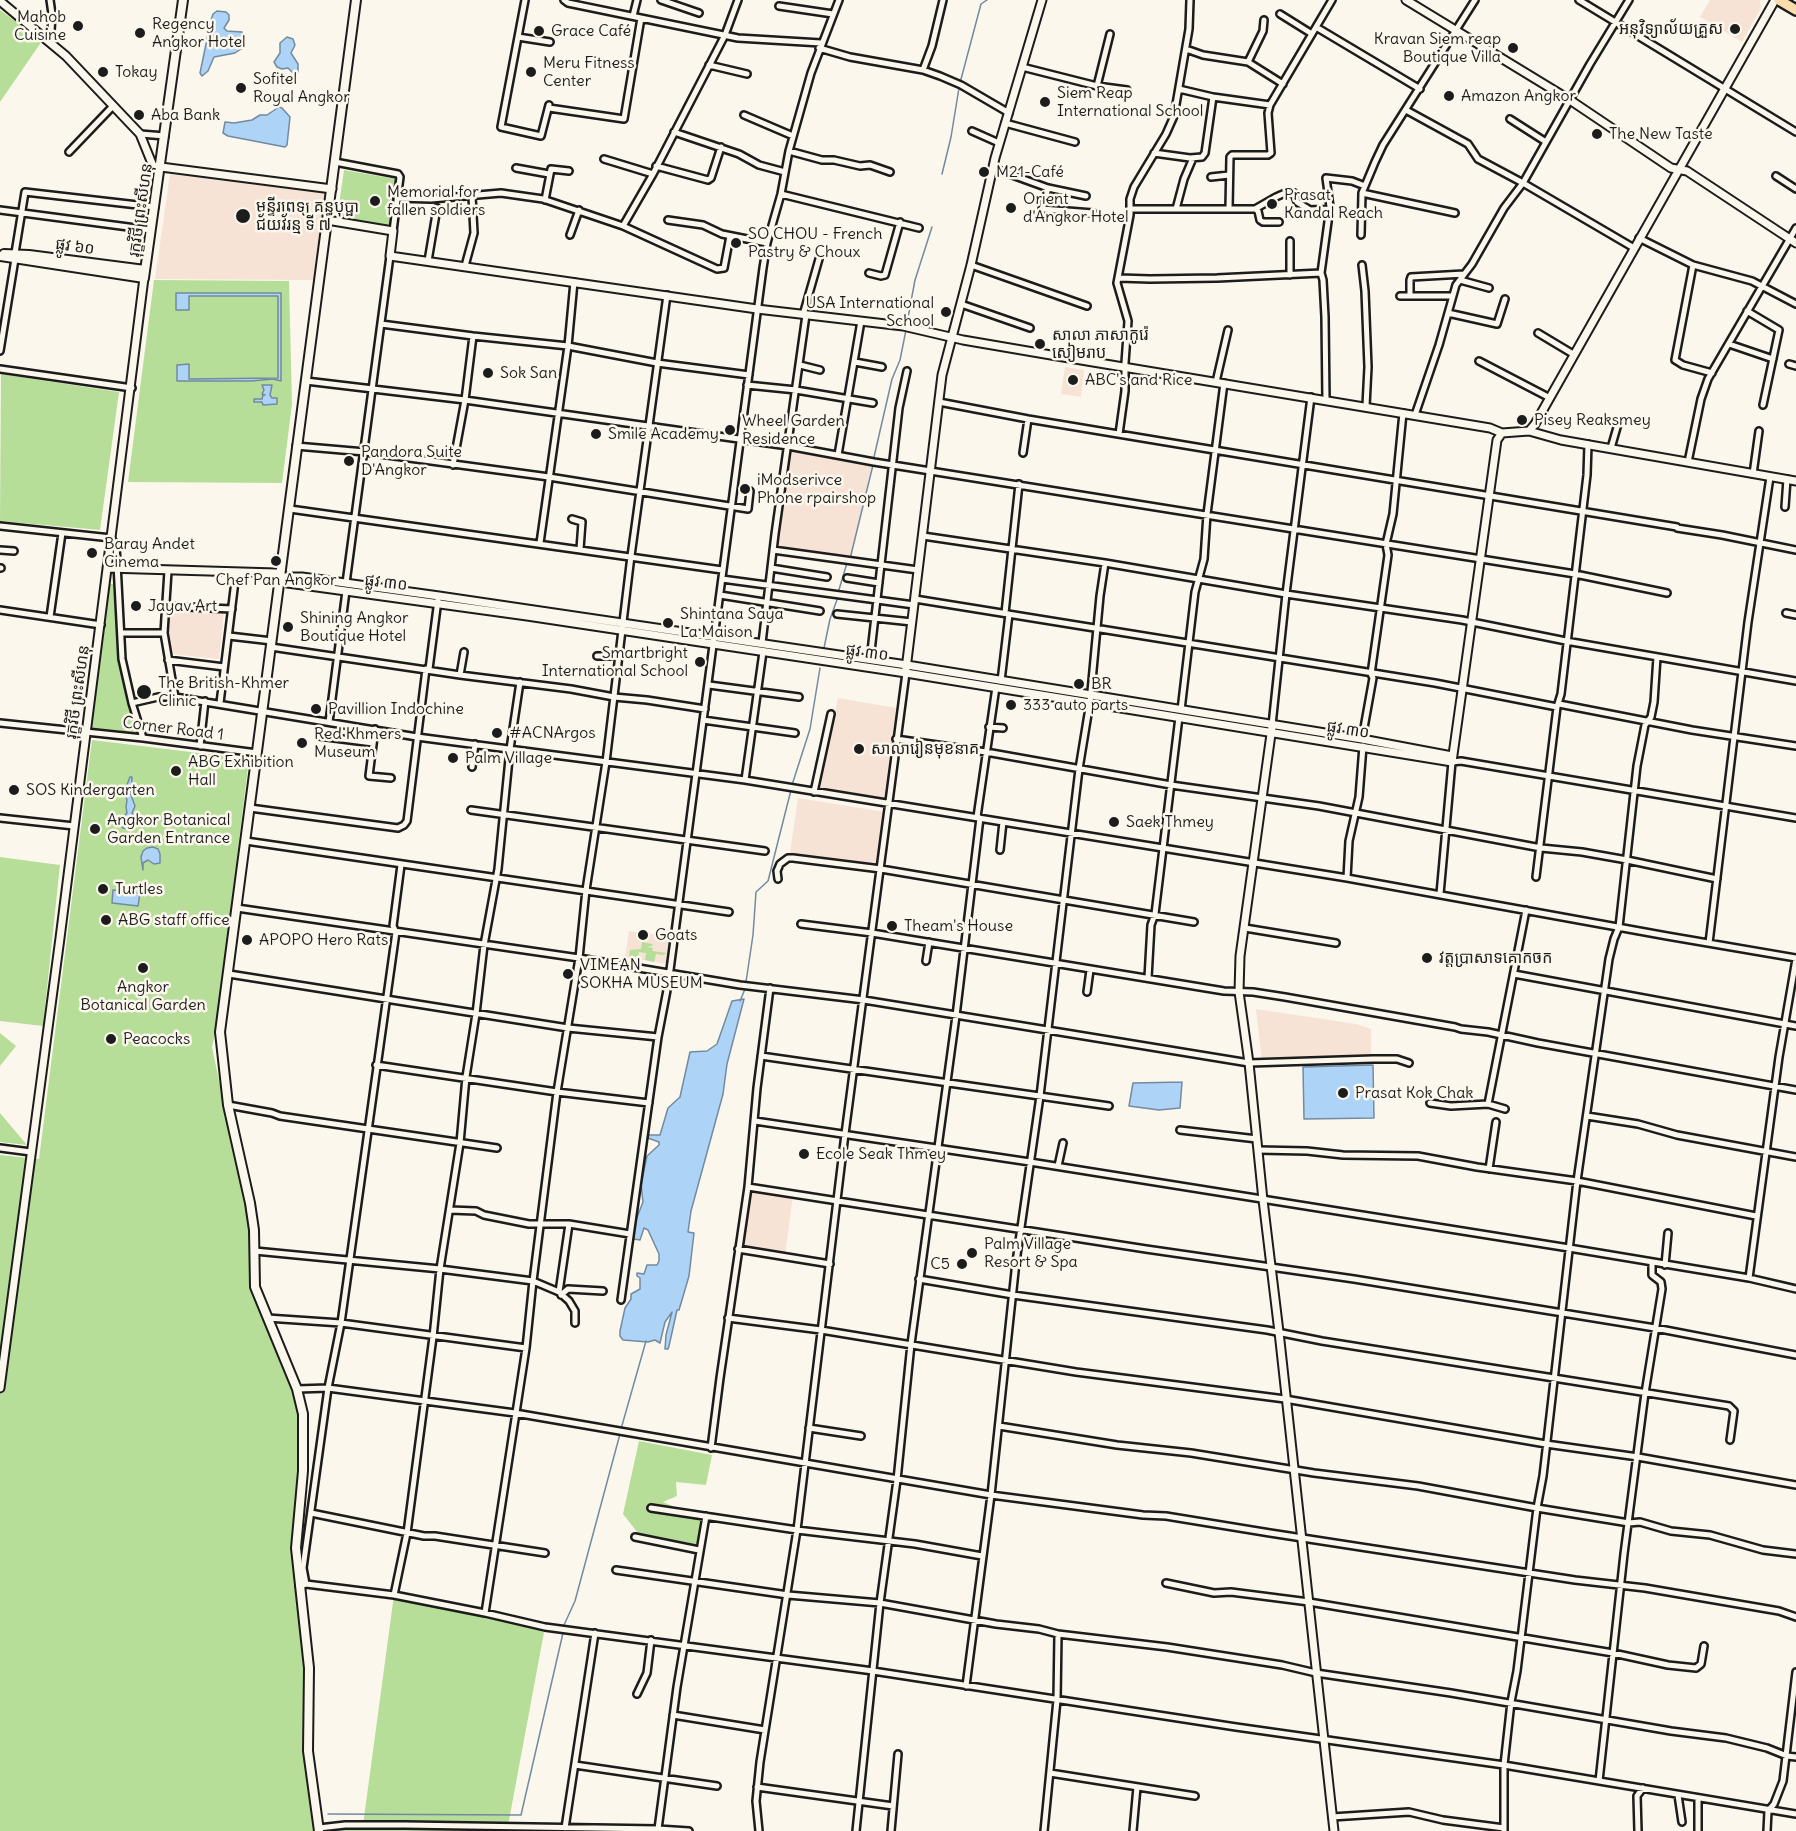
<!DOCTYPE html>
<html>
<head>
<meta charset="utf-8">
<style>
	body { margin:0 }
	canvas { display:block; background:#fbf7ec }
</style>
</head>
<body>
<canvas width="1796" height="1831"></canvas>
<script>
const ctx = document.querySelector('canvas').getContext('2d');
ctx.lineJoin = 'round';
function paint(path, color) { ctx.fillStyle = color; ctx.fill(path, 'evenodd'); }
const toPath = rows => new Path2D(rows.map(r => 'M' + r).join(''));
function trace(path, color, width, dash) { ctx.strokeStyle = color; ctx.lineWidth = width; ctx.lineCap = dash ? 'butt' : 'round'; ctx.setLineDash(dash || []); ctx.stroke(path); }
function write(font, color, halo, rows, align = 'center') {
  ctx.font = font + ' Delius,"Noto Sans Khmer",sans-serif'; ctx.lineWidth = 5; ctx.setLineDash([]); ctx.textBaseline = 'middle'; ctx.strokeStyle = halo; ctx.fillStyle = color; for (const [text, x, y, turn = 0] of rows) {
    ctx.save(); ctx.translate(x, y); ctx.rotate((+turn || 0) * Math.PI / 180); ctx.textAlign = isNaN(turn) ? turn : align; if (halo) ctx.strokeText(text, 0, 0); ctx.fillText(text, 0, 0); ctx.restore();
  }
}
paint(toPath([
	[1710,0,1760,0,1761,8,1742,42,1700,17],
	[170,174,325,193,314,280,155,279],
	[1065,367,1084,370,1081,397,1061,394],
	[790,450,872,464,850,562,775,552],
	[169,608,224,613,219,659,170,654,167,634],
	[838,698,896,708,884,800,818,789],
	[798,798,885,812,878,866,790,853],
	[629,931,670,936,666,964,625,957],
	[1256,1009,1356,1024,1371,1029,1371,1057,1262,1062],
	[748,1189,793,1195,785,1255,739,1248]
]), '#f6e3d6');
paint(toPath([
	[0,10,42,41,0,102],
	[344,170,396,179,389,227,337,218],
	[154,280,289,281,292,404,282,483,128,482],
	[1,374,119,392,100,530,0,521],
	[110,584,113,584,125,687,138,735,90,730],
	[92,740,249,759,216,1029,212,1047,224,1104,232,1125,250,1203,253,1274,303,1414,296,1548,309,1668,308,1721,319,1827,363,1825,394,1595,545,1627,507,1831,0,1831,0,1155,39,1159],
	[0,857,60,865,43,1026,0,1021],
	[642,942,653,944,652,946,647,947,653,948,652,951,667,953,663,955,656,954,654,962,645,960,646,953,639,952,638,959,629,957,630,950,641,949],
	[0,1033,16,1046,0,1066],
	[0,1113,27,1145,0,1142],
	[639,1441,712,1455,706,1485,676,1482,677,1496,663,1502,700,1518,698,1548,641,1537,623,1514]
]), '#b7de99');
const water = toPath([
	[217,11,226,12,229,15,229,20,224,28,227,31,242,32,244,43,241,49,235,53,214,57,208,71,202,76,200,73,211,20,213,14,217,11],
	[287,37,293,39,295,45,291,53,298,64,298,72,295,75,288,68,282,69,277,67,274,62,280,53,280,43,287,37],
	[279,107,282,108,290,117,287,145,285,147,228,136,223,133,225,122,234,123,252,120,260,115,267,115,279,107],
	[176,293,281,293,281,381,273,379,251,381,177,381,177,365,189,364,189,379,278,378,278,296,189,296,189,310,176,310,176,293],
	[262,385,272,385,270,395,272,398,277,398,277,404,263,405,262,402,254,402,254,399,262,399,263,395,265,395,262,394,264,390,262,385],
	[130,777,132,777,131,795,135,806,132,813,136,819,133,830,123,828,118,822,127,813,126,807,127,800,125,793,116,790,125,790,130,777],
	[153,847,158,849,160,854,160,863,154,864,148,860,143,863,143,870,141,857,143,851,147,848,153,847],
	[113,890,140,893,138,906,112,903,113,890],
	[744,999,727,1064,723,1094,691,1211,688,1232,694,1233,689,1276,679,1310,677,1310,669,1346,668,1349,665,1349,666,1335,672,1312,665,1322,660,1343,655,1340,648,1342,623,1340,620,1336,620,1331,625,1308,631,1299,631,1294,640,1289,640,1278,637,1276,637,1273,644,1274,647,1265,657,1265,659,1261,659,1254,648,1230,644,1228,640,1240,634,1239,634,1225,643,1202,641,1184,647,1156,659,1145,659,1142,648,1138,649,1135,660,1135,668,1108,680,1097,690,1052,707,1051,717,1044,732,1001,744,999],
	[1373,1065,1374,1118,1304,1119,1303,1067,1373,1065],
	[1182,1082,1180,1108,1159,1110,1129,1106,1133,1083,1182,1082]
]);
paint(water, '#add4f7');
trace(water, '#738a9f', 1.5);
trace(toPath([
	[960,83,981,4,987,0],
	[942,174,951,137,959,88],
	[907,323,915,280,932,227],
	[874,457,892,379,900,360,906,330],
	[850,559,873,465],
	[838,593,847,563],
	[824,648,830,619,838,597],
	[792,785,810,729,820,668],
	[746,982,753,935,756,892,768,881,791,790],
	[740,1001,745,989],
	[621,1429,646,1341],
	[564,1625,575,1601,620,1434],
	[328,1814,521,1815,563,1633]
]), '#738a9f', 1.5);
const minor = toPath([
	[525,0,501,127,541,136,549,105],
	[564,0,568,3,738,38,821,43],
	[661,0,699,13],
	[1579,0,1796,132],
	[779,6,833,14],
	[1280,14,1312,34],
	[633,16,637,0],
	[1316,27,1420,89],
	[518,37,550,42],
	[46,40,51,31,52,14,50,0],
	[819,48,850,57,923,70,940,76,961,85,1009,113],
	[1186,49,1203,55,1248,62,1283,84],
	[1248,62,1263,31,1264,20],
	[709,65,747,74],
	[1022,67,1097,86,1127,90],
	[923,70,932,46,943,0],
	[1097,86,1110,34],
	[1179,89,1213,97,1270,105],
	[549,108,624,119,641,18],
	[1406,110,1468,144,1478,159,1523,183,1634,248],
	[744,115,793,136],
	[1510,119,1546,142],
	[1005,123,1075,142],
	[972,131,999,143],
	[674,132,739,154,759,165,785,172],
	[140,134,165,136],
	[789,151,822,160,834,160,860,166,870,165,890,172],
	[69,152,113,106],
	[1154,153,1190,158,1202,157,1205,153,1213,97],
	[604,159,653,174],
	[335,162,398,174,400,177,393,231],
	[656,166,708,180,711,178,721,147],
	[516,168,549,174],
	[993,168,1048,188,1086,196],
	[1776,176,1796,189],
	[1211,177,1229,175],
	[1048,188,1042,209,1093,213],
	[1362,193,1455,213],
	[781,194,919,228],
	[397,198,431,199,501,193,543,199,623,226,717,269,724,268,730,236],
	[545,200,551,169,569,171],
	[1229,208,1230,157,1232,155,1268,155,1271,153,1268,113,1270,105,1332,0],
	[1130,209,1255,209,1276,197,1285,193,1294,193,1297,202,1310,210,1330,209],
	[1176,209,1184,179,1193,158],
	[1255,209,1258,211,1260,220,1263,222,1279,222],
	[0,210,151,230],
	[668,220,703,225,722,234,767,243],
	[623,226,653,174,725,35,738,0],
	[570,235,579,210],
	[1361,235,1362,193,1375,162,1383,145,1475,0],
	[1639,238,1693,265,1752,281,1796,304],
	[1290,241,1290,275],
	[15,253,25,192,155,207],
	[428,261,437,208],
	[971,265,1087,306],
	[1362,265,1365,291,1368,367,1366,406],
	[1693,265,1675,360,1683,365,1712,373],
	[465,266,474,233,472,196],
	[869,273,881,276,885,275,900,222],
	[1119,278,1150,279,1217,278,1321,273],
	[1460,280,1489,288],
	[1400,296,1452,296],
	[1410,296,1410,280,1411,277,1464,274],
	[961,304,1030,328],
	[1747,311,1779,330,1763,405],
	[1448,313,1497,324,1505,299],
	[803,315,819,259],
	[381,324,473,336,568,346,657,363,749,375],
	[1538,333,1573,354],
	[1729,344,1773,359],
	[0,351,15,259],
	[1479,361,1550,398],
	[855,362,882,367],
	[1789,364,1796,366],
	[800,365,820,370],
	[0,369,132,388],
	[306,381,465,400,788,446,874,462,1575,574,1667,593],
	[1216,382,1228,330],
	[747,385,796,390,873,403],
	[1326,400,1325,317,1323,280,1321,273,1330,207,1326,178,1352,181,1365,186],
	[939,402,1028,419,1677,527],
	[1415,415,1439,345,1456,285,1472,264,1504,208,1523,183,1590,64,1629,0],
	[1119,434,1125,391,1125,363,1128,321,1117,283,1130,215,1130,199,1134,187,1166,134,1174,116,1189,29,1190,0],
	[296,446,365,452,549,477,748,509,750,491],
	[1611,448,1618,424],
	[1023,453,1028,419],
	[838,455,861,321],
	[1688,462,1701,399,1708,379,1796,228],
	[453,465,465,400,473,336],
	[1753,474,1759,431],
	[1785,507,1787,479],
	[290,509,722,570],
	[572,519,582,522,580,549],
	[0,526,111,538,116,545,122,659,132,703,143,738],
	[1677,528,1722,535,1796,550],
	[923,536,1105,563,1286,594,1462,620,1566,641,1796,681],
	[540,543,568,346,574,282],
	[0,550,14,551],
	[773,550,918,570],
	[0,568,1,568],
	[771,568,827,577],
	[168,571,164,633,175,697],
	[847,578,879,583],
	[722,579,914,605],
	[346,583,390,256],
	[720,595,820,611],
	[915,599,1435,683,1557,707],
	[166,606,232,609],
	[0,610,101,625],
	[1005,613,1019,484],
	[1786,613,1796,615],
	[837,614,912,622],
	[50,617,62,533],
	[121,633,164,633],
	[229,636,272,641],
	[762,643,775,534,806,315],
	[271,647,460,675,571,689,614,697,647,700,705,709],
	[597,656,618,656],
	[168,660,224,667],
	[870,660,899,408,907,371],
	[429,669,438,600],
	[460,675,464,652],
	[1001,681,1009,614],
	[709,685,799,697],
	[132,703,158,697,175,697,417,737,745,780,1347,878,1667,936,1796,958],
	[220,703,236,573],
	[1559,704,1692,730,1796,746],
	[1181,710,1195,592,1204,559,1207,514,1224,383],
	[703,720,795,733],
	[329,722,346,591],
	[0,723,143,738,257,753],
	[1272,725,1286,594,1311,397],
	[989,727,1003,728],
	[375,729,369,776,391,778],
	[319,736,373,743],
	[896,739,986,752,1171,785,1319,806,1541,848,1582,852,1627,860,1717,879],
	[1362,739,1373,678,1371,674,1388,555,1386,544,1393,514,1403,413],
	[200,746,205,701],
	[472,767,475,744],
	[745,780,763,652],
	[814,792,831,714],
	[250,808,398,828,404,825,407,821,426,669],
	[471,810,765,851],
	[977,817,996,687],
	[0,818,74,826],
	[246,841,729,912],
	[1000,850,1003,822],
	[1536,877,1557,707,1561,694,1587,475,1588,444],
	[1347,878,1349,841,1359,797,1363,746],
	[778,879,777,871,780,864,788,858,793,858,881,869,1194,922],
	[1440,894,1452,762,1461,761,1796,818],
	[237,908,579,958,740,985,864,1000,1249,1063,1373,1059,1397,1059,1409,1063],
	[801,924,872,933,1224,991,1253,992,1285,997,1455,1027,1461,1029,1488,1032,1538,1043,1796,1090],
	[1245,928,1336,943],
	[1709,943,1748,622,1770,477],
	[926,961,929,942],
	[229,974,568,1028,658,1037],
	[1514,974,1796,1026],
	[1148,978,1151,925,1155,914,1179,717],
	[1087,992,1090,970],
	[761,1056,1109,1106],
	[376,1065,557,1092,649,1103],
	[1430,1103,1451,1106,1488,1104,1505,1109],
	[1488,1104,1526,910],
	[228,1105,272,1113,280,1116,497,1148],
	[1587,1116,1638,1124,1677,1135,1796,1157],
	[755,1121,1030,1162,1569,1248,1749,1278,1796,1289],
	[1180,1130,1257,1139],
	[0,1148,31,1152],
	[1258,1150,1307,1151,1343,1155,1418,1156,1477,1167,1577,1181,1756,1216],
	[1058,1166,1063,1143],
	[1489,1169,1496,1122],
	[748,1187,1146,1249,1354,1279,1655,1328,1796,1355],
	[450,1210,476,1211,484,1215,529,1224,569,1224,630,1234],
	[738,1249,830,1264],
	[255,1251,440,1269,533,1281,559,1292,569,1301,575,1311,575,1323],
	[1665,1265,1668,1233],
	[1749,1278,1779,1057,1796,959],
	[919,1279,1013,1295,1267,1330,1322,1341,1723,1405,1729,1406,1734,1411,1730,1440],
	[559,1292,569,1224],
	[561,1295,568,1289,603,1291],
	[621,1300,658,1037,668,985,763,268,767,243,781,194,789,151,811,73,839,0],
	[267,1318,341,1323,526,1348],
	[728,1318,821,1330,1076,1372,1285,1399,1546,1444,1638,1457,1796,1485],
	[297,1389,328,1388,515,1413,991,1495,1143,1515,1166,1516,1270,1533,1575,1580,1645,1588,1779,1611,1796,1617],
	[999,1426,1117,1445,1191,1453,1314,1473,1418,1486,1537,1508,1629,1523,1640,1522,1671,1531,1710,1535,1763,1550,1796,1554],
	[809,1428,861,1436],
	[711,1448,720,1378,748,1187,757,1088,770,988],
	[651,1508,797,1530,915,1544,982,1556],
	[311,1513,424,1536,435,1536,545,1553],
	[635,1537,699,1550],
	[616,1570,788,1595,880,1603,996,1624,1039,1629,1058,1634,1167,1647,1282,1665,1316,1673,1451,1693,1671,1731,1726,1738,1767,1748,1787,1756,1796,1757],
	[1166,1583,1214,1593,1231,1592,1309,1602,1613,1653,1668,1665,1696,1668,1701,1664,1704,1646],
	[306,1584,303,1568,328,1388,341,1323,396,932,393,926,401,865],
	[299,1586,306,1584,394,1595,485,1613,545,1627,873,1671,1236,1727,1504,1765,1796,1814],
	[394,1595,407,1533,433,1337,440,1269,460,1143,466,1077,476,1014,484,945,498,869,510,749,520,682],
	[485,1613,526,1348,533,1281,557,1092,579,958,586,890,606,762,631,556,667,295],
	[966,1686,991,1495,1016,1262,1040,1096,1079,769,1090,702,1100,596,1105,563],
	[637,1694,647,1673,651,1640],
	[673,1715,765,1730],
	[575,1765,717,1786],
	[1050,1773,1195,1796],
	[1599,1781,1624,1554,1645,1393,1662,1289,1661,1282,1652,1275,1652,1263],
	[757,1787,893,1806],
	[1678,1795,1682,1822],
	[1332,1817,1409,1812,1443,1820,1504,1828],
	[319,1828,345,1825,405,1825,658,1829,689,1831],
	[565,1828,595,1633],
	[658,1829,677,1687,706,1516],
	[759,1831,756,1801,760,1762,797,1530,845,1134,906,673],
	[856,1831,880,1603,897,1480,911,1344,956,1016,980,818],
	[891,1831,898,1754],
	[1044,1831,1057,1700,1058,1634],
	[1133,1831,1137,1787],
	[1504,1831,1504,1765,1511,1702,1517,1671,1537,1508,1543,1476,1577,1181,1609,959,1614,939,1619,927,1637,766,1645,725,1651,717,1654,702,1657,657],
	[1638,1831,1637,1796,1643,1788],
	[1698,1831,1698,1799],
	[1767,1831,1768,1811,1774,1804,1783,1781,1796,1672]
]);
const tertiary = toPath([
	[1406,0,1570,100,1671,168,1687,171,1796,243],
	[0,1,66,56,140,134,153,166,332,189],
	[327,220,393,231,390,256,757,309,903,326,963,340,1045,354,1490,428,1502,433],
	[1529,431,1561,440,1796,481],
	[107,568,276,573,287,583,295,584,527,616,906,673,1452,762,1497,440,1502,433,1529,431,1535,424,1775,0],
	[280,577,302,577,439,596,907,665,1362,739,1452,756],
	[906,669,942,375,971,265,995,158,1042,0],
	[1272,727,1240,956,1239,992,1249,1063,1263,1200,1279,1332,1334,1831],
	[0,1388,60,938,144,278]
]);
const secondary = toPath([
	[4,254,29,255,145,270],
	[0,256,144,278,183,0],
	[319,1831,308,1751,309,1668,296,1548,303,1471,303,1414,297,1389,255,1287,254,1230,250,1203,228,1105,220,1032,356,0]
]);
const trunk = toPath([
	[1779,0,1796,10]
]);
trace(minor, '#1c1c1c', 10);
trace(tertiary, '#1c1c1c', 11);
trace(secondary, '#1c1c1c', 12);
trace(trunk, '#1c1c1c', 14);
trace(minor, '#fbf7ec', 5);
trace(tertiary, '#fbf7ec', 7);
trace(secondary, '#fbf7ec', 8);
trace(trunk, '#fcdcac', 9);
for (const [x, y, r, color] of [
	[78,26,6,"#1c1c1c"],
	[1735,29,6,"#1c1c1c"],
	[539,31,6,"#1c1c1c"],
	[140,33,6,"#1c1c1c"],
	[1513,48,6,"#1c1c1c"],
	[103,72,6,"#1c1c1c"],
	[531,72,6,"#1c1c1c"],
	[241,88,6,"#1c1c1c"],
	[1449,96,6,"#1c1c1c"],
	[1045,102,6,"#1c1c1c"],
	[139,115,6,"#1c1c1c"],
	[1597,134,6,"#1c1c1c"],
	[984,172,6,"#1c1c1c"],
	[375,201,6,"#1c1c1c"],
	[1272,204,6,"#1c1c1c"],
	[1011,208,6,"#1c1c1c"],
	[243,216,8,"#1c1c1c"],
	[736,243,6,"#1c1c1c"],
	[946,312,6,"#1c1c1c"],
	[1040,344,6,"#1c1c1c"],
	[488,373,6,"#1c1c1c"],
	[1073,380,6,"#1c1c1c"],
	[1522,420,6,"#1c1c1c"],
	[730,430,6,"#1c1c1c"],
	[596,434,6,"#1c1c1c"],
	[349,461,6,"#1c1c1c"],
	[745,489,6,"#1c1c1c"],
	[92,553,6,"#1c1c1c"],
	[276,561,6,"#1c1c1c"],
	[136,606,6,"#1c1c1c"],
	[668,623,6,"#1c1c1c"],
	[288,627,6,"#1c1c1c"],
	[700,662,6,"#1c1c1c"],
	[1079,684,6,"#1c1c1c"],
	[144,692,8,"#1c1c1c"],
	[1011,705,6,"#1c1c1c"],
	[316,709,6,"#1c1c1c"],
	[497,733,6,"#1c1c1c"],
	[302,743,6,"#1c1c1c"],
	[859,749,6,"#1c1c1c"],
	[453,758,6,"#1c1c1c"],
	[176,771,6,"#1c1c1c"],
	[14,790,6,"#1c1c1c"],
	[1114,822,6,"#1c1c1c"],
	[95,829,6,"#1c1c1c"],
	[103,889,6,"#1c1c1c"],
	[106,920,6,"#1c1c1c"],
	[892,926,6,"#1c1c1c"],
	[643,935,6,"#1c1c1c"],
	[247,940,6,"#1c1c1c"],
	[1427,958,6,"#1c1c1c"],
	[143,968,6,"#1c1c1c"],
	[568,974,6,"#1c1c1c"],
	[111,1039,6,"#1c1c1c"],
	[1343,1093,6,"#1c1c1c"],
	[804,1154,6,"#1c1c1c"],
	[972,1253,6,"#1c1c1c"],
	[962,1264,6,"#1c1c1c"]
]) { const dot = new Path2D(); dot.arc(x, y, r, 0, 2 * Math.PI); ctx.fillStyle = color; ctx.fill(dot); trace(dot, '#fbf7ec', 2); }
write('16px', '#1c1c1c', '#fbf7ec', [
	["Mahob",66,17,"right"],
	["Cuisine",66,35,"right"],
	["Regency",152,24],
	["Angkor Hotel",152,42],
	["អនុវិទ្យាល័យគ្រួស",1723,29,"right"],
	["Grace Café",551,31],
	["Kravan Siem reap",1501,39,"right"],
	["Boutique Villa",1501,57,"right"],
	["Meru Fitness",543,63],
	["Center",543,81],
	["Tokay",115,72],
	["Sofitel",253,79],
	["Royal Angkor",253,97],
	["Siem Reap",1057,93],
	["International School",1057,111],
	["Amazon Angkor",1461,96],
	["Aba Bank",151,115],
	["The New Taste",1609,134],
	["M21-Café",996,172],
	["Memorial for",387,192],
	["fallen soldiers",387,210],
	["Prasat",1284,195],
	["Kandal Reach",1284,213],
	["Orient",1023,199],
	["d'Angkor Hotel",1023,217],
	["មន្ទីរពេទ្យ គន្ធបុប្ផា",256,207],
	["ជ័យវ័រន្ម ទី ៧",256,225],
	["SO CHOU - French",748,234],
	["Pastry & Choux",748,252],
	["USA International",934,303,"right"],
	["School",934,321,"right"],
	["សាលា ភាសាកូរ៉េ",1052,335],
	["សៀមរាប",1052,353],
	["Sok San",500,373],
	["ABC's and Rice",1085,380],
	["Pisey Reaksmey",1534,420],
	["Wheel Garden",742,421],
	["Residence",742,439],
	["Smile Academy",608,434],
	["Pandora Suite",361,452],
	["D'Angkor",361,470],
	["iModserivce",757,480],
	["Phone rpairshop",757,498],
	["Baray Andet",104,544],
	["Cinema",104,562],
	["Chef Pan Angkor",276,580,"center"],
	["Jayav Art",148,606],
	["Shintana Saya",680,614],
	["La Maison",680,632],
	["Shining Angkor",300,618],
	["Boutique Hotel",300,636],
	["Smartbright",688,653,"right"],
	["International School",688,671,"right"],
	["The British-Khmer",158,683],
	["Clinic",158,701],
	["BR",1091,684],
	["333 auto parts",1023,705],
	["Pavillion Indochine",328,709],
	["#ACNArgos",509,733],
	["Red Khmers",314,734],
	["Museum",314,752],
	["សាលារៀនមុខនាគ",871,749],
	["Palm Village",465,758],
	["ABG Exhibition",188,762],
	["Hall",188,780],
	["SOS Kindergarten",26,790],
	["Angkor Botanical",107,820],
	["Garden Entrance",107,838],
	["Saek Thmey",1126,822],
	["Turtles",115,889],
	["ABG staff office",118,920],
	["Theam's House",904,926],
	["Goats",655,935],
	["APOPO Hero Rats",259,940],
	["វត្តប្រាសាទគោកចក",1439,958],
	["VIMEAN",580,965],
	["SOKHA MUSEUM",580,983],
	["Angkor",143,987,"center"],
	["Botanical Garden",143,1005,"center"],
	["Peacocks",123,1039],
	["Prasat Kok Chak",1355,1093],
	["Ecole Seak Thmey",816,1154],
	["Palm Village",984,1244],
	["Resort & Spa",984,1262],
	["C5",950,1264,"right"]
], 'left');
write('16px', '#1c1c1c', '#fbf7ec', [
	["រុក្ខវិថី ព្រះសីហនុ",141,210,-82],
	["ផ្លូវ ៦០",75,247,8],
	["ផ្លូវ ៣០",386,583,7],
	["ផ្លូវ ៣០",867,653,8],
	["រុក្ខវិថី ព្រះសីហនុ",78,692,-82],
	["Corner Road 1",173,729,7],
	["ផ្លូវ ៣០",1348,730,9]
]);
</script>
</body>
</html>
